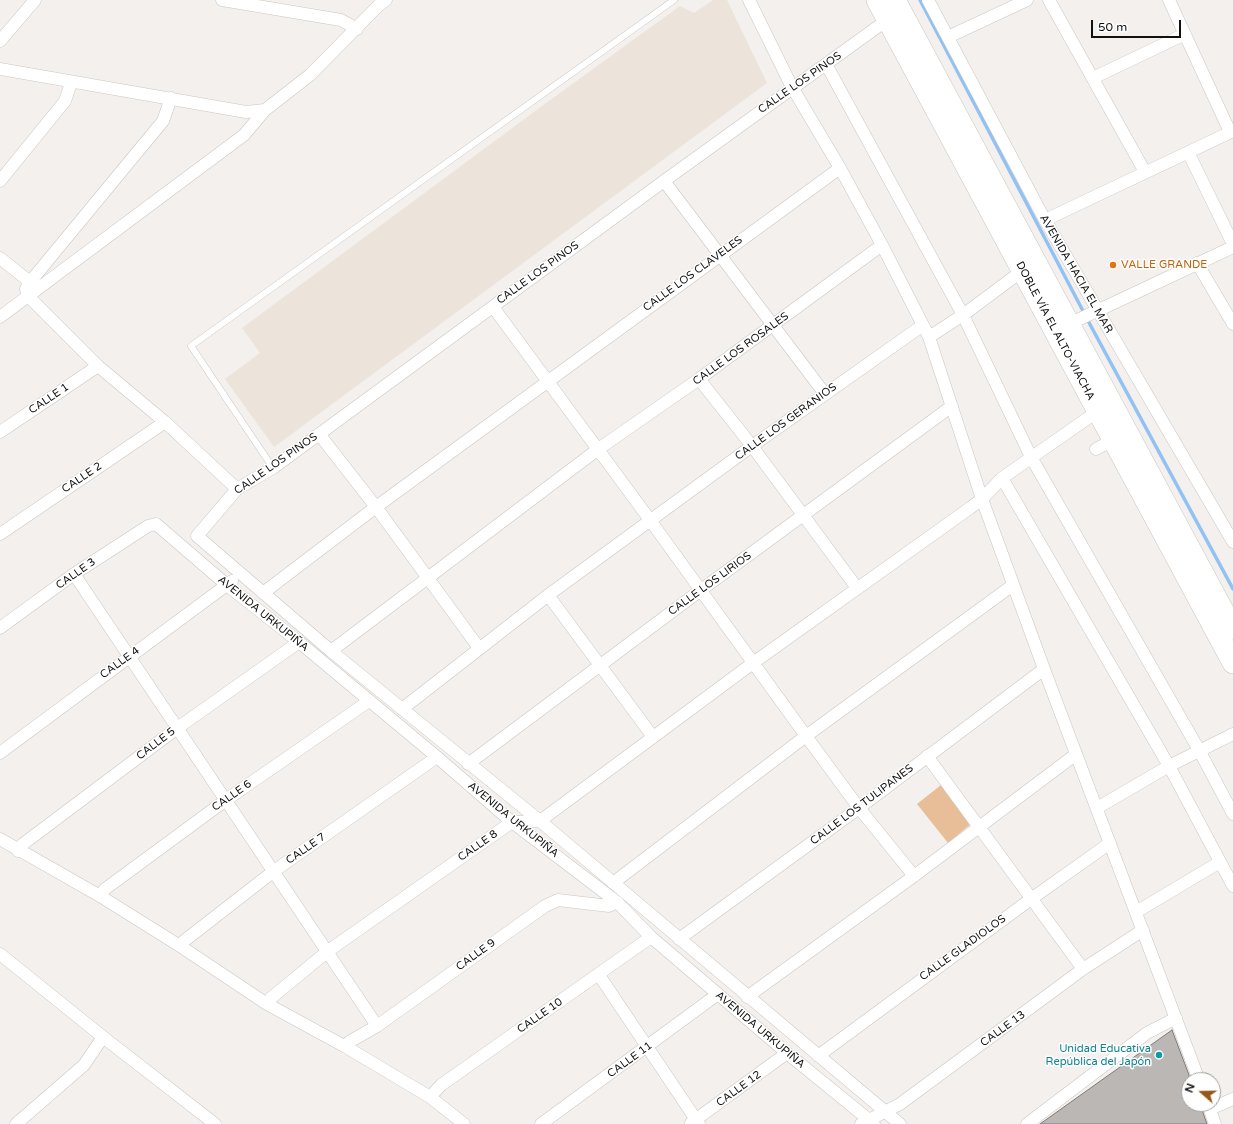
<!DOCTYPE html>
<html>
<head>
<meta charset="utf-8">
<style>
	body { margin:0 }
	#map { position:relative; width:1233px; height:1124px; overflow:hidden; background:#f3f0ed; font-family:"Varela Round",sans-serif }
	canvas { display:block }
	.north { position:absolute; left:1181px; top:1072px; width:40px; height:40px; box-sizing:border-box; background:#fff; border:1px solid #a0a09f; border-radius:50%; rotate:290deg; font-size:11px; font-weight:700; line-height:16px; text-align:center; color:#121110 }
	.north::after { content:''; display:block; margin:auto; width:14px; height:18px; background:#95581a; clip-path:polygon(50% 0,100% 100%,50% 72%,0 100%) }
	.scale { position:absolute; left:1091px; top:20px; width:90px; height:18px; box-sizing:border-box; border:2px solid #121110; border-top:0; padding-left:5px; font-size:12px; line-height:14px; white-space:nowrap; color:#121110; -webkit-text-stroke:3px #fff; paint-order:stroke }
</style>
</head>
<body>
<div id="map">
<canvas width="1233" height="1124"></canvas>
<div class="north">N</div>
<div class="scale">50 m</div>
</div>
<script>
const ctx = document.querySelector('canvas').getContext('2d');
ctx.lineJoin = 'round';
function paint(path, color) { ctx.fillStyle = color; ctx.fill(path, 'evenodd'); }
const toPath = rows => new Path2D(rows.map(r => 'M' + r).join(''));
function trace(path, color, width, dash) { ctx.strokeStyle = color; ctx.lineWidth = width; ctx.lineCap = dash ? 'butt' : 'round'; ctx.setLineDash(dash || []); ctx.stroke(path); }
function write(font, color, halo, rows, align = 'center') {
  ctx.font = font + ' "Varela Round",sans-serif'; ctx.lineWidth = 3; ctx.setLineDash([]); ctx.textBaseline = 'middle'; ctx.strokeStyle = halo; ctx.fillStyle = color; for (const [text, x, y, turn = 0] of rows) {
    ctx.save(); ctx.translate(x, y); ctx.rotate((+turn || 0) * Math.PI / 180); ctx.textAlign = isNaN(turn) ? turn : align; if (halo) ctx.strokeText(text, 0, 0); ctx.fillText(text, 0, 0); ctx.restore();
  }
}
paint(toPath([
	[713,0,727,0,767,83,274,447,225,379,260,353,242,328,542,106,680,6,694,13]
]), '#ece3db');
paint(toPath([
	[941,785,972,823,948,843,917,804]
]), '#e8be98');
trace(toPath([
	[920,0,1093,330,1233,589]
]), '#91c2f3', 3.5);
const building = toPath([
	[1172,1030,1189,1075,1189,1104,1200,1104,1207,1124,1040,1124,1172,1030]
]);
paint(building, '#bab7b5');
trace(building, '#7d7a78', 1);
const service = toPath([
	[273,468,191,346,674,0]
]);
const minor = toPath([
	[222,0,341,20,357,29],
	[749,0,792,87,840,168,882,245,929,337,982,499,1044,669,1199,1080],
	[928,0,1045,220,1233,542],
	[1049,0,1145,172],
	[1169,0,1230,132],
	[887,20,664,181,273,468,237,489,197,536,331,651,540,821,900,1124],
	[948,37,1027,0],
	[0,41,35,0],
	[826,64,963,315,1031,457,1199,750,1233,814],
	[0,69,246,112,265,110,310,75,379,5,386,0],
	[1093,78,1185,34],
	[171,98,163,121,30,282,26,289,28,296,98,366,165,422,237,489],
	[1188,152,1233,244],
	[0,181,65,101,71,83],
	[664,181,825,394],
	[1045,220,1233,131],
	[0,258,30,282],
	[1197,263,1233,324],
	[493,307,650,520,806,736,859,808,914,876],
	[0,317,244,135,265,110],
	[1069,324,1233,247],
	[929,337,963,315,1022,271],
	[699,379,752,446,857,588],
	[0,432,98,366],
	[319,434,376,507,479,648],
	[1096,449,1113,440],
	[1002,478,1169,766,1233,886],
	[0,534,165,422],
	[74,574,377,1026],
	[263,593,376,507,840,168],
	[548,595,653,737],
	[0,628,74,574,148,526,156,524,228,586,299,642,437,757,512,822,617,902,651,937,787,1053,874,1124],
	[331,651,597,450,699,379,882,245],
	[402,709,551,593,752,446,923,325],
	[0,753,232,581],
	[927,756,1083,969],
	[468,764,701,590,952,406],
	[1097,808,1169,766,1233,734],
	[0,839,100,896,180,946,267,1004,346,1047,430,1097,464,1124],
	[18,851,23,844,176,729,299,642],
	[613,883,806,736,1013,585],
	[100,896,105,889,226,800,369,701],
	[1136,912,1220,862],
	[679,939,859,808,1044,669],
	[180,946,184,941,274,871,437,757],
	[0,954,103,1037,215,1124],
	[599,975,699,1124],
	[747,997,914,876,1075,755],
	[267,1004,271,998,328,951,512,822,540,821,753,663,970,508,982,499,1002,478,1098,411],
	[346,1047,349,1042,377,1026,545,906,558,900,609,906,617,902],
	[818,1056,1031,899,1110,843],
	[430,1097,441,1085,651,937],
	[1208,1104,1215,1124],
	[1210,1109,1233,1099],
	[691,1123,787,1053],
	[16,1124,84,1065,103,1037],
	[541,1124,718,994],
	[861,1124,900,1104,1083,969,1143,930],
	[1027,1124,1147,1033,1176,1018]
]);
const trunk = toPath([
	[877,0,1233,663],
	[895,0,1233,629]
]);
trace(service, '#c9c6c3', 7);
trace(minor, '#c9c6c3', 13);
trace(trunk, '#c9c6c3', 22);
trace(service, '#fff', 6);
trace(minor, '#fff', 12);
trace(trunk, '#fff', 21);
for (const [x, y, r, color] of [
	[1113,265,4,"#e8710a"],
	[1159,1055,4,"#0f9aa8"]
]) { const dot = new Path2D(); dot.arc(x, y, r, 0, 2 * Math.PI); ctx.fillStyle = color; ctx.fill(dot); trace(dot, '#fff', 1.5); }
write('11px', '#121110', '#fff', [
	["CALLE LOS PINOS",800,83,-35],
	["CALLE LOS PINOS",538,273,-36],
	["CALLE LOS CLAVELES",693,274,-36],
	["AVENIDA HACIA EL MAR",1076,274,60],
	["DOBLE VÍA EL ALTO-VIACHA",1055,331,62],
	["CALLE LOS ROSALES",741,349,-36],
	["CALLE 1",49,399,-34],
	["CALLE LOS GERANIOS",786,422,-36],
	["CALLE LOS PINOS",276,464,-35],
	["CALLE 2",82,478,-34],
	["CALLE 3",76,574,-35],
	["CALLE LOS LIRIOS",710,584,-36],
	["AVENIDA URKUPIÑA",263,614,39],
	["CALLE 4",120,663,-36],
	["CALLE 5",156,744,-37],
	["CALLE 6",232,796,-35],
	["CALLE LOS TULIPANES",862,805,-37],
	["AVENIDA URKUPIÑA",513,820,39],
	["CALLE 8",478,846,-35],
	["CALLE 7",306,849,-35],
	["CALLE GLADIOLOS",963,948,-36],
	["CALLE 9",476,955,-36],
	["CALLE 10",540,1016,-35],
	["CALLE 13",1003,1029,-36],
	["AVENIDA URKUPIÑA",760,1030,40],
	["CALLE 11",630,1060,-36],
	["CALLE 12",739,1089,-36]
]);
write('11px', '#c56008', '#fff', [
	["VALLE GRANDE",1121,265]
], 'left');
write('11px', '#0d838f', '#fff', [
	["Unidad Educativa",1151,1049],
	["República del Japón",1151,1062]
], 'right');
</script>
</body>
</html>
